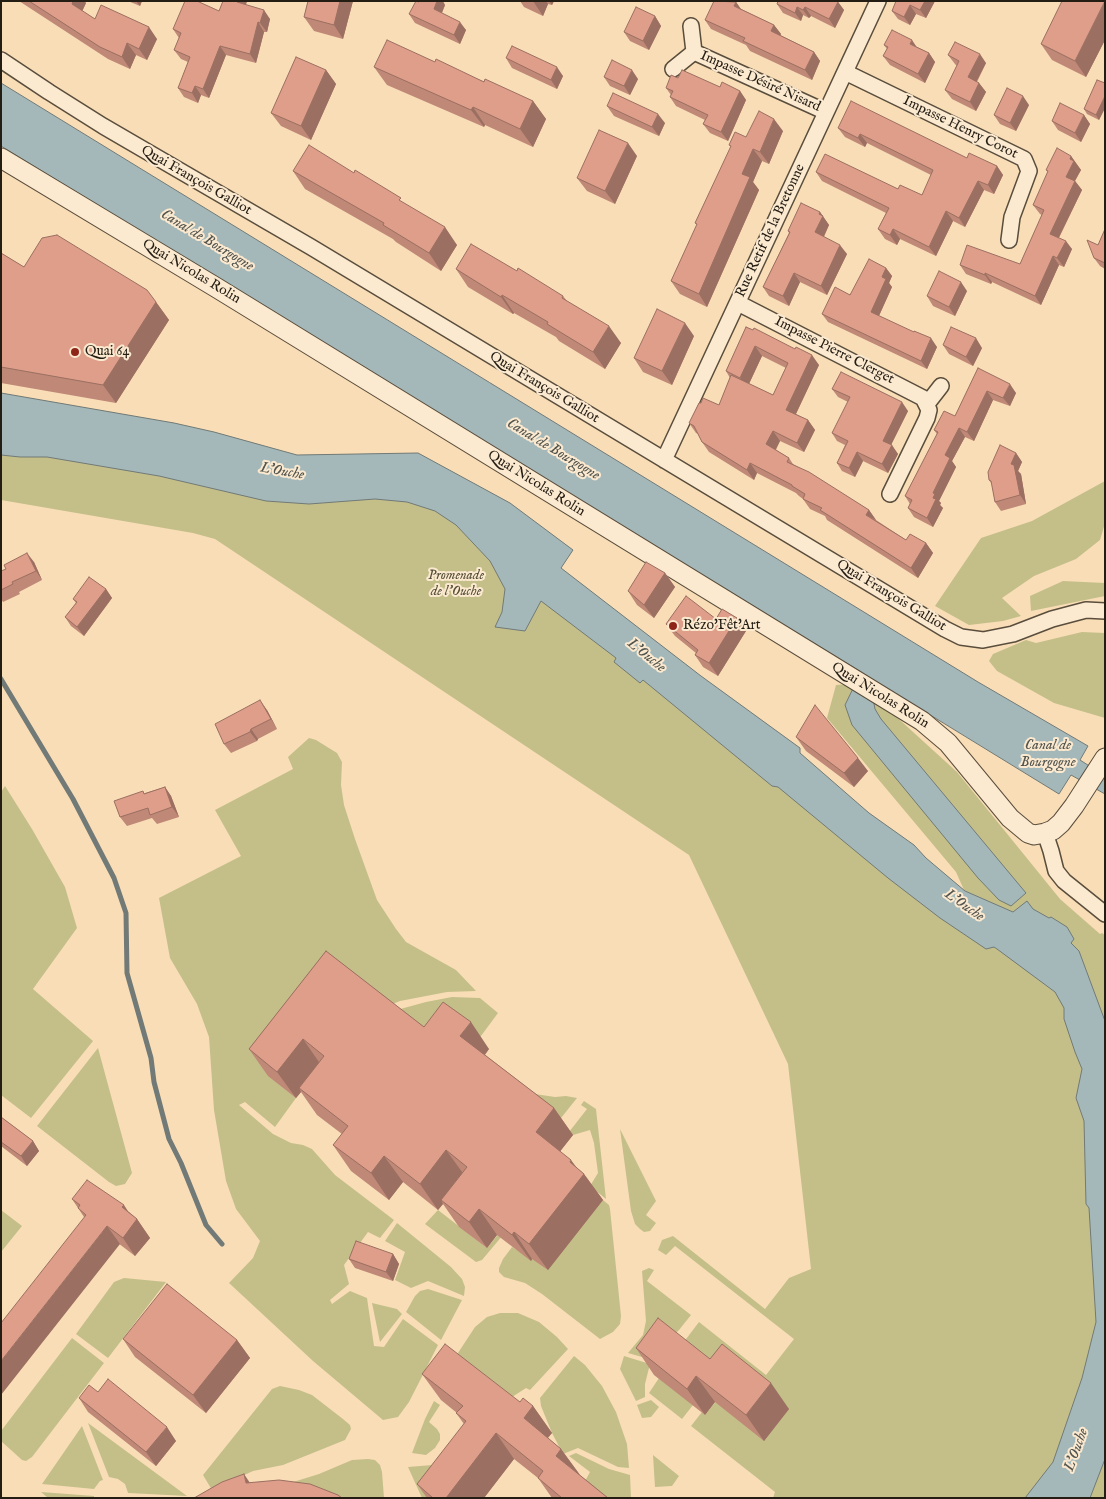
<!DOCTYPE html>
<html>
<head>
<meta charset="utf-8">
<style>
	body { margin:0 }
	#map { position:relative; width:1106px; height:1499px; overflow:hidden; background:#f9ddb6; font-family:"IM FELL English",serif }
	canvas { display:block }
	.frame { position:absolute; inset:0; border:2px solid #241d13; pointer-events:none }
</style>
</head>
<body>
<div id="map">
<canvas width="1106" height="1499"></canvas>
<div class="frame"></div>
</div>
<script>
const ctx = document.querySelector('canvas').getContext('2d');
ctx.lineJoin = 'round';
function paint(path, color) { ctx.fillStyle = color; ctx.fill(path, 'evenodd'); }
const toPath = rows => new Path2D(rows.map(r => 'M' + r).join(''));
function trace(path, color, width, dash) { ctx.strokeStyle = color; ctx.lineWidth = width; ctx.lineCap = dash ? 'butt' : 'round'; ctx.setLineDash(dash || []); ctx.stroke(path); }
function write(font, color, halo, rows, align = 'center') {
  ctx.font = font + ' "IM FELL English",serif'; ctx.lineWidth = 4; ctx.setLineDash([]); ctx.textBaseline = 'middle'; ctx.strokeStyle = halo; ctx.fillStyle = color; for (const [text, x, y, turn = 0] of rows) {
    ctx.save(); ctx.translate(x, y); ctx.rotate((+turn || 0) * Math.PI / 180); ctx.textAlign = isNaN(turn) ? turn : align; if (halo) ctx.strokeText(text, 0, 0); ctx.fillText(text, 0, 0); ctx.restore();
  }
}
paint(toPath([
	[1,393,174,423,214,432,297,455,418,453,510,503,573,550,561,568,701,676,800,748,800,753,869,813,914,845,926,858,964,890,956,872,827,718,836,685,850,684,879,701,957,772,1060,899,1100,934,1102,933,1105,935,1105,1498,773,1498,775,1492,691,1426,702,1412,705,1415,726,1389,680,1347,699,1322,766,1375,794,1339,675,1246,666,1255,658,1250,662,1240,673,1236,765,1309,789,1278,811,1269,788,1064,689,855,215,539,193,533,1,500],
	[1105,481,1105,523,1100,540,1076,559,1034,576,1002,598,1021,616,1003,621,969,625,935,606,981,538,1032,521],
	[1063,581,1105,583,1105,596,1031,611,1030,596],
	[1082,632,1105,633,1105,718,1054,703,997,671,989,661,993,654,1026,640,1036,643],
	[309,738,316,740,337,753,342,762,341,785,344,805,355,839,377,900,396,929,406,942,456,970,476,991,447,992,400,1001,380,1009,344,977,296,1098,275,1127,245,1102,239,1105,273,1134,291,1143,303,1145,312,1149,335,1175,394,1220,380,1238,368,1232,344,1265,349,1284,330,1300,332,1304,350,1291,367,1298,374,1346,384,1347,403,1319,438,1345,409,1402,398,1417,383,1420,313,1361,229,1283,253,1258,260,1241,236,1209,226,1181,214,1110,209,1037,197,1004,170,958,159,898,241,856,215,810,293,769,288,757],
	[5,786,32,829,65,887,77,928,33,989,93,1041,31,1118,1,1095,1,792],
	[452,997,480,998,498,1013,478,1040,442,1053,393,1011,426,1002],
	[98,1048,132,1173,125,1184,116,1186,109,1182,37,1126],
	[535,1094,555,1097,566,1096,577,1098,557,1123],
	[584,1101,596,1109,606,1199,590,1186,598,1173,594,1143,590,1130,573,1135,569,1132,587,1109,581,1105],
	[620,1129,656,1201,646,1215,656,1223,650,1231,644,1232,640,1229,635,1224,631,1211],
	[603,1200,609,1205,610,1209,621,1316,620,1324,613,1332,600,1339,542,1294,525,1283,504,1277,499,1272,499,1268,503,1259,512,1247,532,1259],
	[1,1210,22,1226,1,1252],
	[438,1210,487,1248,505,1226,508,1229,482,1260,476,1262,425,1224],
	[397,1223,451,1267,462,1279,465,1287,464,1296,428,1281,411,1288,395,1280,405,1252,385,1241],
	[649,1268,654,1270,647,1281,691,1315,679,1330,665,1344,656,1361,628,1353,643,1335,646,1321,642,1271],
	[124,1278,166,1282,108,1358,76,1334,114,1282],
	[428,1289,462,1300,441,1340,406,1312,415,1296,420,1291],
	[372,1303,397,1309,402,1314,380,1342],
	[500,1313,518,1313,539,1322,557,1337,568,1349,530,1390,526,1388,509,1399,456,1356,475,1327,487,1317],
	[72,1338,104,1363,32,1457,26,1461,22,1460,1,1441,1,1431],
	[574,1356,585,1365,602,1386,616,1412,627,1444,629,1468,618,1467,578,1448,563,1454,552,1433,541,1406,540,1398],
	[624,1356,650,1364,645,1384,645,1397,636,1401,620,1369],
	[659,1378,693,1405,682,1419,649,1393],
	[280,1386,299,1390,312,1395,343,1419,350,1425,351,1429,345,1440,283,1465,253,1471,212,1490,203,1475,272,1389],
	[651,1400,659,1407,651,1417,642,1418,637,1405],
	[434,1401,440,1405,429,1422,437,1429,440,1434,440,1440,435,1448,426,1455,412,1453,425,1419],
	[88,1423,187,1496,128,1493,125,1484,118,1479,109,1477],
	[82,1426,103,1480,100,1481,94,1489,42,1484],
	[576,1453,609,1469,630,1475,631,1498,602,1498,584,1483,590,1472,569,1456],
	[653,1455,679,1476,672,1486,655,1487],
	[368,1459,375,1460,380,1465,382,1472,384,1498,282,1498,290,1483,319,1474,352,1460],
	[457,1463,446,1498,422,1498,408,1467],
	[41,1492,94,1496,94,1498,48,1498]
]), '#c4bf89');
const water = toPath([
	[1,83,978,682,1088,746,1080,760,1105,776,1105,794,1071,775,1059,794,883,686,873,698,875,709,881,719,1026,893,1011,906,999,900,978,878,852,725,845,705,861,672,1,146,1,83],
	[1,393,174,423,214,432,297,455,418,453,510,503,573,550,561,568,701,676,800,748,800,753,869,813,914,845,926,858,965,891,1013,912,1027,901,1033,909,1049,918,1051,917,1067,927,1074,939,1071,943,1079,951,1105,1021,1105,1459,1090,1498,1025,1498,1053,1462,1082,1378,1096,1322,1089,1208,1086,1204,1084,1121,1076,1098,1082,1069,1075,1052,1064,1019,1064,1008,1055,992,997,949,994,947,986,949,940,918,888,878,778,787,772,786,643,680,640,683,614,662,616,658,541,601,525,631,495,627,502,612,505,589,490,561,456,525,435,511,407,502,375,499,309,504,266,501,159,476,47,457,20,457,1,455,1,393]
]);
paint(water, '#a4b8ba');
trace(water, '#717a77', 1);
trace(toPath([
	[1,679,73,799,114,878,126,913,127,973,151,1058,154,1082,169,1139,181,1163,206,1225,222,1244]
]), '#717a77', 5);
const minor = toPath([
	[691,26,694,52],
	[694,52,826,112],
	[1,60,49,92,103,126,311,247,945,629,961,637,983,640,1013,634,1052,619,1086,610,1105,611],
	[673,69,694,52],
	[845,72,1024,159,1029,171,1012,217,1009,240],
	[738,303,923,398,929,410,927,418,890,494],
	[927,404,941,386],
	[664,460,878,1],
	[1045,833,1051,851,1056,871,1064,881,1105,914]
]);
const tertiary = toPath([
	[1,158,217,288,922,721,948,743,1010,818,1028,833,1034,835,1045,833,1053,830,1061,823,1074,806,1105,758]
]);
trace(minor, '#594d3c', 18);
trace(tertiary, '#594d3c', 21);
trace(minor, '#fbe9d0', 15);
trace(tertiary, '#fbe9d0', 19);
paint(toPath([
	[19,1,84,1,86,3,82,11,95,19,157,39,147,60,136,55,130,69,108,59],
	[128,1,142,1,140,6],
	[223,1,247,1,246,5,270,19,267,32,264,32,256,63,226,55,209,98,201,95,198,103,184,97,178,88,188,62,181,59,174,50,179,38,173,29,219,11],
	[308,1,353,1,343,39,314,31,304,17],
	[520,1,554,1,552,5,548,4,543,16,524,7],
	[896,1,935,1,926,18,916,14,910,25,898,19,892,11],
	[1105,1,1105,40,1086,77,1052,60,1041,44],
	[419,2,445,5,442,13,466,30,460,44,415,23,409,14],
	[736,2,741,9,774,25,781,34,780,35,814,52,820,61,812,80,750,51,746,45,711,29,705,20],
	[838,2,844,10,835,28,811,16,809,18,803,15,801,21,783,13,777,4],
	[655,16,661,26,649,50,630,41,624,32],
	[884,45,917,47,929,53,935,62,925,83,890,65,883,56,887,49],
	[948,55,986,63,977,82,979,83,986,92,976,111,952,99,945,90,957,66,955,64],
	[506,58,563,76,557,89,512,68],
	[435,62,533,101,546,119,533,147,485,125,484,127,387,85,374,67],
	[326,70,336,84,311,140,281,126,271,113],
	[604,77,638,79,630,95,610,86],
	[678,78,740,91,746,100,728,141,710,133,703,124,705,120,676,106,670,97,671,95,666,88],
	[1105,83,1105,108,1099,120,1087,114,1084,109],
	[1029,105,1016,131,1000,124,994,115],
	[607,106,665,123,659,136,614,116],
	[1084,115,1090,124,1081,142,1058,130,1052,121],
	[838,128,967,158,997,166,1003,175,994,194,984,190,965,227,953,221,936,256,900,239,897,245,885,239,878,229,886,213,822,181,816,172,898,189,922,195,931,175,867,143,865,147,845,137],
	[783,131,769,164,762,161,753,182,759,190,707,307,680,294,671,281,697,225,695,223,731,147,729,145,746,137],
	[637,156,615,204,587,191,577,178],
	[1071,156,1081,170,1075,181,1082,190,1059,238,1072,249,1064,267,1059,265,1041,305,992,282,991,284,966,274,960,265,1020,264,1042,215,1040,214,1033,205,1048,172,1046,170],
	[293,171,404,203,457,245,441,271,396,242,393,239,305,189],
	[820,212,829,225,824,237,847,254,827,295,800,282,789,306,769,296,763,287,789,233,788,231],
	[1105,229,1105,269,1100,266,1094,258,1098,245],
	[1,253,24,267,156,302,169,320,116,403,1,383],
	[886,268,892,276,889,283,892,287,879,316,937,347,927,369,828,322,822,314],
	[456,269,517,271,563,296,567,301,621,343,605,369,559,341,556,337,514,313,513,314,468,287],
	[967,291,955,316,933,306,927,296],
	[746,327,819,365,796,414,808,420,815,430,804,452,780,441,776,450,789,458,793,464,869,510,876,520,906,540,926,543,933,553,918,578,827,520,825,516,810,509,803,499,799,496,796,493,757,473,754,480,709,452,702,442,698,434,696,433,689,423,719,405,730,378,726,371],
	[762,356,786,368,773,395,749,384],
	[694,336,672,385,643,372,634,358],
	[943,345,982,348,973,366,949,354],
	[978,368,1016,393,1010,406,993,400,974,441,965,437,952,461,956,467,939,501,941,503,940,505,943,508,933,527,914,517,908,508,910,504,905,496,937,434,934,430,955,416],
	[832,389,908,411,891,445,898,454,888,473,863,461,855,477,842,471,837,463,845,445,837,441,832,433,848,402,838,397],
	[1016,453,1022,462,1018,471,1021,474,1026,504,1001,511,995,502,992,484,989,480],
	[34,562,42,580,19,592,20,594,3,602,1,599,1,571],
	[665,573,675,587,654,618,637,605,628,591],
	[106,589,112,598,84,636,71,626,65,617,76,603,73,599],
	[716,619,746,631,718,676,703,667,695,655,696,653,675,636,666,624],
	[267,710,277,729,258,739,257,741,231,753,224,744],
	[796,737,868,771,854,787,806,751],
	[165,787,171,796,179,817,157,824,152,818,127,826,120,817,145,793],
	[326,951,424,1027,489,1049,485,1055,554,1108,573,1135,560,1151,577,1168,584,1174,603,1200,548,1270,532,1259,531,1261,497,1235,487,1248,459,1227,443,1204,438,1210,403,1182,389,1200,351,1171,333,1145,342,1134,317,1115,301,1092,296,1098,268,1076,249,1049],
	[1,1117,33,1141,39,1151,27,1166,1,1146],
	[72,1199,129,1212,137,1219,150,1238,135,1256,84,1217],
	[393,1254,399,1264,393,1281,355,1268,349,1259],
	[123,1339,237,1340,250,1358,206,1413,135,1357],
	[636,1348,710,1359,789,1409,764,1441,715,1402,705,1415,654,1375],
	[422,1374,533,1406,552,1433,548,1438,561,1449,580,1475,608,1498,552,1498,538,1478,514,1459,484,1498,427,1498,417,1484,464,1424,456,1413,457,1413,441,1400],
	[98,1392,176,1441,156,1466,88,1412,79,1398]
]), '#bf8877');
paint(toPath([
	[73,1,84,1,86,3,80,16,72,4],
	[136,1,142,1,140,6],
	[237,1,247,1,243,12,237,2],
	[340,1,353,1,343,39,334,25],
	[437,1,443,1,445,5,440,17,434,9],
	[533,1,546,1,548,4,543,16],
	[549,1,554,1,552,5],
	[925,1,935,1,926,18,920,10],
	[736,2,742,11,734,6],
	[838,2,844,10,835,28,829,19],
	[1105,2,1105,40,1086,77,1075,61],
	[910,5,916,14,910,25,904,17],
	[797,7,803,15,801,21,795,13],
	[805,7,811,16,809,18,803,10],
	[264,10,270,19,267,32,260,23],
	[655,16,661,26,649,50,643,41],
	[258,22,264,32,256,63,250,54],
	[460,22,466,30,460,44,454,35],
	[774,25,781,34,778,40,771,31],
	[149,27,157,39,147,60,139,49],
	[912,40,918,49,910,44],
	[127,43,136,55,130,69,122,57],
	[220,46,226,55,209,98,203,89],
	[814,52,820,61,812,80,805,70],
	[929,53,935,62,925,83,918,74],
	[980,54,986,63,974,86,968,77],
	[557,67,563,76,557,89,551,80],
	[326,70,336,84,311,140,301,126],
	[632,70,638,79,630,95,624,86],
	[979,83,986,92,976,111,970,102],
	[195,86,201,95,198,103,192,93],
	[740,91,746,100,728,141,721,132],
	[1023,96,1029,105,1016,131,1010,123],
	[1105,96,1105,108,1099,120,1096,115],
	[533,101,546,119,533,147,520,129],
	[473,107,485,125,484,127,471,110],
	[658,114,665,123,659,136,652,127],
	[1084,115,1090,124,1081,142,1075,133],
	[774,119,783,131,769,164,760,152],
	[860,134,867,143,865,147,858,138],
	[628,143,637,156,615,204,605,191],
	[753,149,762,161,753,182,759,190,707,307,699,294,742,174],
	[1071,156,1081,170,1072,186,1066,177,1070,159],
	[997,166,1003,175,994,194,988,185],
	[978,181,984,190,965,227,959,218],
	[1075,181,1082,190,1056,243,1050,234],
	[946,211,953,221,936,256,929,247],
	[820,212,829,225,821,242,815,232,819,214],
	[445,227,457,245,441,271,429,253],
	[893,229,900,239,897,245,890,235],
	[1066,241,1072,249,1064,267,1057,258],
	[840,245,847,254,827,295,821,286],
	[1053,256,1059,265,1041,305,1035,296],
	[886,268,892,276,889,283,892,287,877,320,871,312,882,277],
	[794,273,800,282,789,306,783,296],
	[985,273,992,282,991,284,985,275],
	[961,282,967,291,955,316,949,307],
	[502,295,514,313,513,314,501,297],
	[156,302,169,320,116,403,103,385],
	[685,323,694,336,672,385,662,371],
	[609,326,621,343,605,369,593,352],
	[931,338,937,347,927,369,921,361],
	[976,338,982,348,973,366,966,357],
	[755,346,762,356,747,388,740,378],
	[812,355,819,365,793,420,786,410],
	[1010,384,1016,393,1010,406,1003,398],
	[987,391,993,400,974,441,967,432],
	[902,402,908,411,889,449,883,441],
	[808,420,815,430,804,452,797,443],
	[959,428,965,437,952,461,956,467,939,501,941,503,940,505,943,508,933,527,927,518,933,498,933,493,945,455],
	[773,431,780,441,773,454,766,444],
	[892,445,898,454,888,473,882,464],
	[857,452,863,461,855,477,849,468],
	[1016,453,1022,462,1018,471,1021,474,1026,504,1020,495,1011,464],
	[750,463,757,473,754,480,747,470],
	[869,510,876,520,866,515],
	[926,543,933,553,918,578,911,568],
	[27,553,34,562,42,580,36,571],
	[665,573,675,587,654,618,644,605],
	[106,589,112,598,84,636,77,627],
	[737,618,746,631,718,676,709,663],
	[260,700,267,710,277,729,271,719],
	[251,729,258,739,257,741,250,732],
	[858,758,868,771,854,787,844,773],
	[165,787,171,796,179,817,172,807],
	[471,1022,489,1049,479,1062,460,1036],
	[303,1039,321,1065,299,1088,301,1092,296,1098,277,1072],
	[554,1108,573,1135,555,1158,536,1132],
	[33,1141,39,1151,27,1166,21,1156],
	[446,1150,465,1176,441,1200,443,1204,438,1210,420,1184],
	[384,1156,403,1182,389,1200,371,1173],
	[571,1160,583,1176,584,1174,603,1200,548,1270,529,1244],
	[124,1205,135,1222,137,1219,150,1238,135,1256,123,1238,122,1207],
	[479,1209,497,1235,487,1248,469,1222],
	[107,1226,120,1244,1,1395,1,1361],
	[514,1232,532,1259,531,1261,512,1235],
	[393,1254,399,1264,393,1281,386,1272],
	[237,1340,250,1358,206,1413,193,1395],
	[696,1376,715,1402,705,1415,687,1389],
	[771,1383,789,1409,764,1441,746,1415],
	[533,1406,552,1433,542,1444,524,1418],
	[167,1427,176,1441,156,1466,146,1452],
	[496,1433,514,1459,484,1498,446,1498],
	[561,1449,580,1475,556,1456],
	[244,1474,260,1498,246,1483]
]), '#9b6f61');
const building = toPath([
	[29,1,73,1,72,4,95,19,101,5,149,27,139,49,127,43,122,57,100,47,29,1],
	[185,1,197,1,219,11,223,1,237,1,237,2,264,10,260,23,258,22,250,54,220,46,203,89,195,86,192,93,178,88,190,57,174,50,181,33,173,29,185,1],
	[308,1,340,1,334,25,304,17,308,1],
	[416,1,419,2,419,1,437,1,434,9,460,22,454,35,409,14,416,1],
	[714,1,736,2,734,6,774,25,771,31,814,52,805,70,743,41,745,38,705,20,714,1],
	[778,1,836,1,838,2,829,19,805,7,803,10,797,7,795,13,777,4,778,1],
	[896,1,925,1,920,10,910,5,904,17,892,11,896,1],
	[1062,1,1105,1,1075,61,1041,44,1062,1],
	[636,7,655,16,643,41,624,32,636,7],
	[892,30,912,40,910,44,929,53,918,74,883,56,888,47,884,45,892,30],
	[387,40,435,62,436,59,484,82,485,79,533,101,520,129,473,107,471,110,374,67,387,40],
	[955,42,980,54,968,77,979,83,970,102,945,90,959,61,948,55,955,42],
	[512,46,557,67,551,80,506,58,512,46],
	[296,57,326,70,301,126,271,113,296,57],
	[612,60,632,70,624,86,604,77,612,60],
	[682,70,720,87,722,82,740,91,721,132,703,124,708,115,670,97,673,91,666,88,671,75,678,78,682,70],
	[1097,80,1105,83,1105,96,1096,115,1084,109,1097,80],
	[1007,88,1023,96,1010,123,994,115,1007,88],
	[613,93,658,114,652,127,607,106,613,93],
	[851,101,967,158,969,153,997,166,988,185,978,181,959,218,946,211,929,247,893,229,890,235,878,229,889,208,816,172,825,154,898,189,900,185,922,195,933,170,860,134,858,138,838,128,851,101],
	[1060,103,1084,115,1075,133,1052,121,1060,103],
	[759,111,774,119,760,152,753,149,742,174,750,177,699,294,671,281,697,224,695,223,731,146,729,145,735,132,746,137,759,111],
	[599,130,628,143,605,191,577,178,599,130],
	[309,145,354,173,355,170,401,198,399,200,445,227,429,253,383,225,384,223,293,171,309,145],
	[1057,148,1071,156,1070,159,1074,161,1066,177,1075,181,1050,234,1066,241,1057,258,1053,256,1035,296,985,273,985,275,960,265,967,245,1020,264,1044,210,1033,205,1048,171,1046,170,1057,148],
	[801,203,820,212,819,214,823,216,815,232,840,245,821,286,794,273,783,296,763,287,790,232,788,231,801,203],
	[1105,229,1105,263,1094,258,1087,240,1098,245,1105,229],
	[57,235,147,290,156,302,103,385,1,367,1,253,24,267,42,238,57,235],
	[471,244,517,271,518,268,563,296,562,298,609,326,593,352,547,324,548,322,502,295,501,297,456,269,471,244],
	[869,259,886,268,882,277,886,279,871,312,914,332,914,331,931,338,921,361,822,314,835,287,850,295,869,259],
	[939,271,961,282,949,307,927,296,939,271],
	[657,309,685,323,662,371,634,358,657,309],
	[746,327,753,330,754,328,795,349,796,347,812,355,786,410,808,420,797,443,773,431,766,444,789,458,787,462,809,472,869,510,866,515,906,540,910,534,926,543,911,568,820,510,822,508,803,499,805,494,792,486,792,485,750,463,747,470,702,442,694,426,689,423,699,403,701,403,703,398,719,405,731,375,773,395,788,363,755,346,740,378,726,371,746,327],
	[951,327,976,338,966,357,943,345,951,327],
	[978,368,1010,384,1003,398,987,391,967,432,959,428,945,455,950,458,933,493,935,494,933,498,936,499,927,518,908,508,912,500,905,496,938,432,934,430,944,411,955,416,978,368],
	[841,372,902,402,883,441,892,445,882,464,857,452,849,468,837,463,848,441,832,433,850,397,832,389,841,372],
	[1000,445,1016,453,1011,464,1014,465,1020,495,995,502,991,481,989,480,988,472,1000,445],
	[27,553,36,571,12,582,13,584,1,590,1,571,6,569,4,565,27,553],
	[646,562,665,573,644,605,628,591,646,562],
	[89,577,106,589,77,627,65,617,77,602,73,599,89,577],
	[686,596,716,619,722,609,737,618,709,663,695,655,698,650,666,624,686,596],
	[260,700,271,719,251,729,250,732,224,744,215,724,260,700],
	[815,705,858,758,844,773,796,737,815,705],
	[165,787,172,807,150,815,148,808,120,817,114,801,143,791,144,794,165,787],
	[326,951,424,1027,443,1002,471,1022,460,1036,554,1108,536,1132,571,1160,570,1162,584,1174,529,1244,514,1232,512,1235,479,1209,469,1222,441,1200,467,1167,446,1150,420,1184,384,1156,371,1173,333,1145,348,1126,299,1088,324,1056,303,1039,277,1072,249,1049,326,951],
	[1,1117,33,1141,21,1156,1,1142,1,1117],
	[87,1180,124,1205,122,1207,137,1219,123,1238,107,1226,1,1361,1,1323,86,1215,78,1208,80,1205,72,1199,87,1180],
	[356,1241,393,1254,386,1272,349,1259,356,1241],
	[167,1284,237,1340,193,1395,123,1339,167,1284],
	[658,1318,710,1359,722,1344,771,1383,746,1415,696,1376,687,1389,636,1348,658,1318],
	[445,1344,520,1402,523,1398,533,1406,524,1418,561,1449,556,1456,608,1498,562,1498,538,1478,543,1471,496,1433,446,1498,433,1498,417,1484,466,1421,456,1413,463,1406,422,1374,445,1344],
	[108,1379,167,1427,146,1452,79,1398,89,1385,98,1392,108,1379],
	[244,1474,246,1483,279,1480,310,1484,338,1495,342,1498,194,1498,222,1482,244,1474]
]);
paint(building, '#de9e8a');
trace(building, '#9b6f61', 1);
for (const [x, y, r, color] of [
	[75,352,5,"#8f2418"],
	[673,626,5,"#8f2418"]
]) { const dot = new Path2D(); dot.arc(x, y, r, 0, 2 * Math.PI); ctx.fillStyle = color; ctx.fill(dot); trace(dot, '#fbe9d0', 2); }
write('14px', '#241d13', '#fbe9d0', [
	["Impasse Désiré Nisard",760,82,24],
	["Impasse Henry Corot",960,128,26],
	["Quai François Galliot",196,181,30],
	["Rue Retif de la Bretonne",771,231,-65],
	["Quai Nicolas Rolin",191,272,31],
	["Impasse Pierre Clerget",834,351,27],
	["Quai François Galliot",544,388,31],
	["Quai Nicolas Rolin",536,484,32],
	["Quai François Galliot",891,596,31],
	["Quai Nicolas Rolin",880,696,32]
]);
write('14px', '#241d13', '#fbe9d0', [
	["Quai 64",85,352],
	["Rézo'Fêt'Art",683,626]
], 'left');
write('italic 14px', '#544e36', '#fbe9d0', [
	["Promenade",456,576],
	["de l'Ouche",456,592]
]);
write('italic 15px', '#51534d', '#fbe9d0', [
	["Canal de Bourgogne",207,241,31],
	["Canal de Bourgogne",553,450,31],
	["L'Ouche",282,472,10],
	["L'Ouche",646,656,39],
	["Canal de",1048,746],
	["Bourgogne",1048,763],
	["L'Ouche",964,906,35],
	["L'Ouche",1077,1450,-70]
]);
</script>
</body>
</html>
